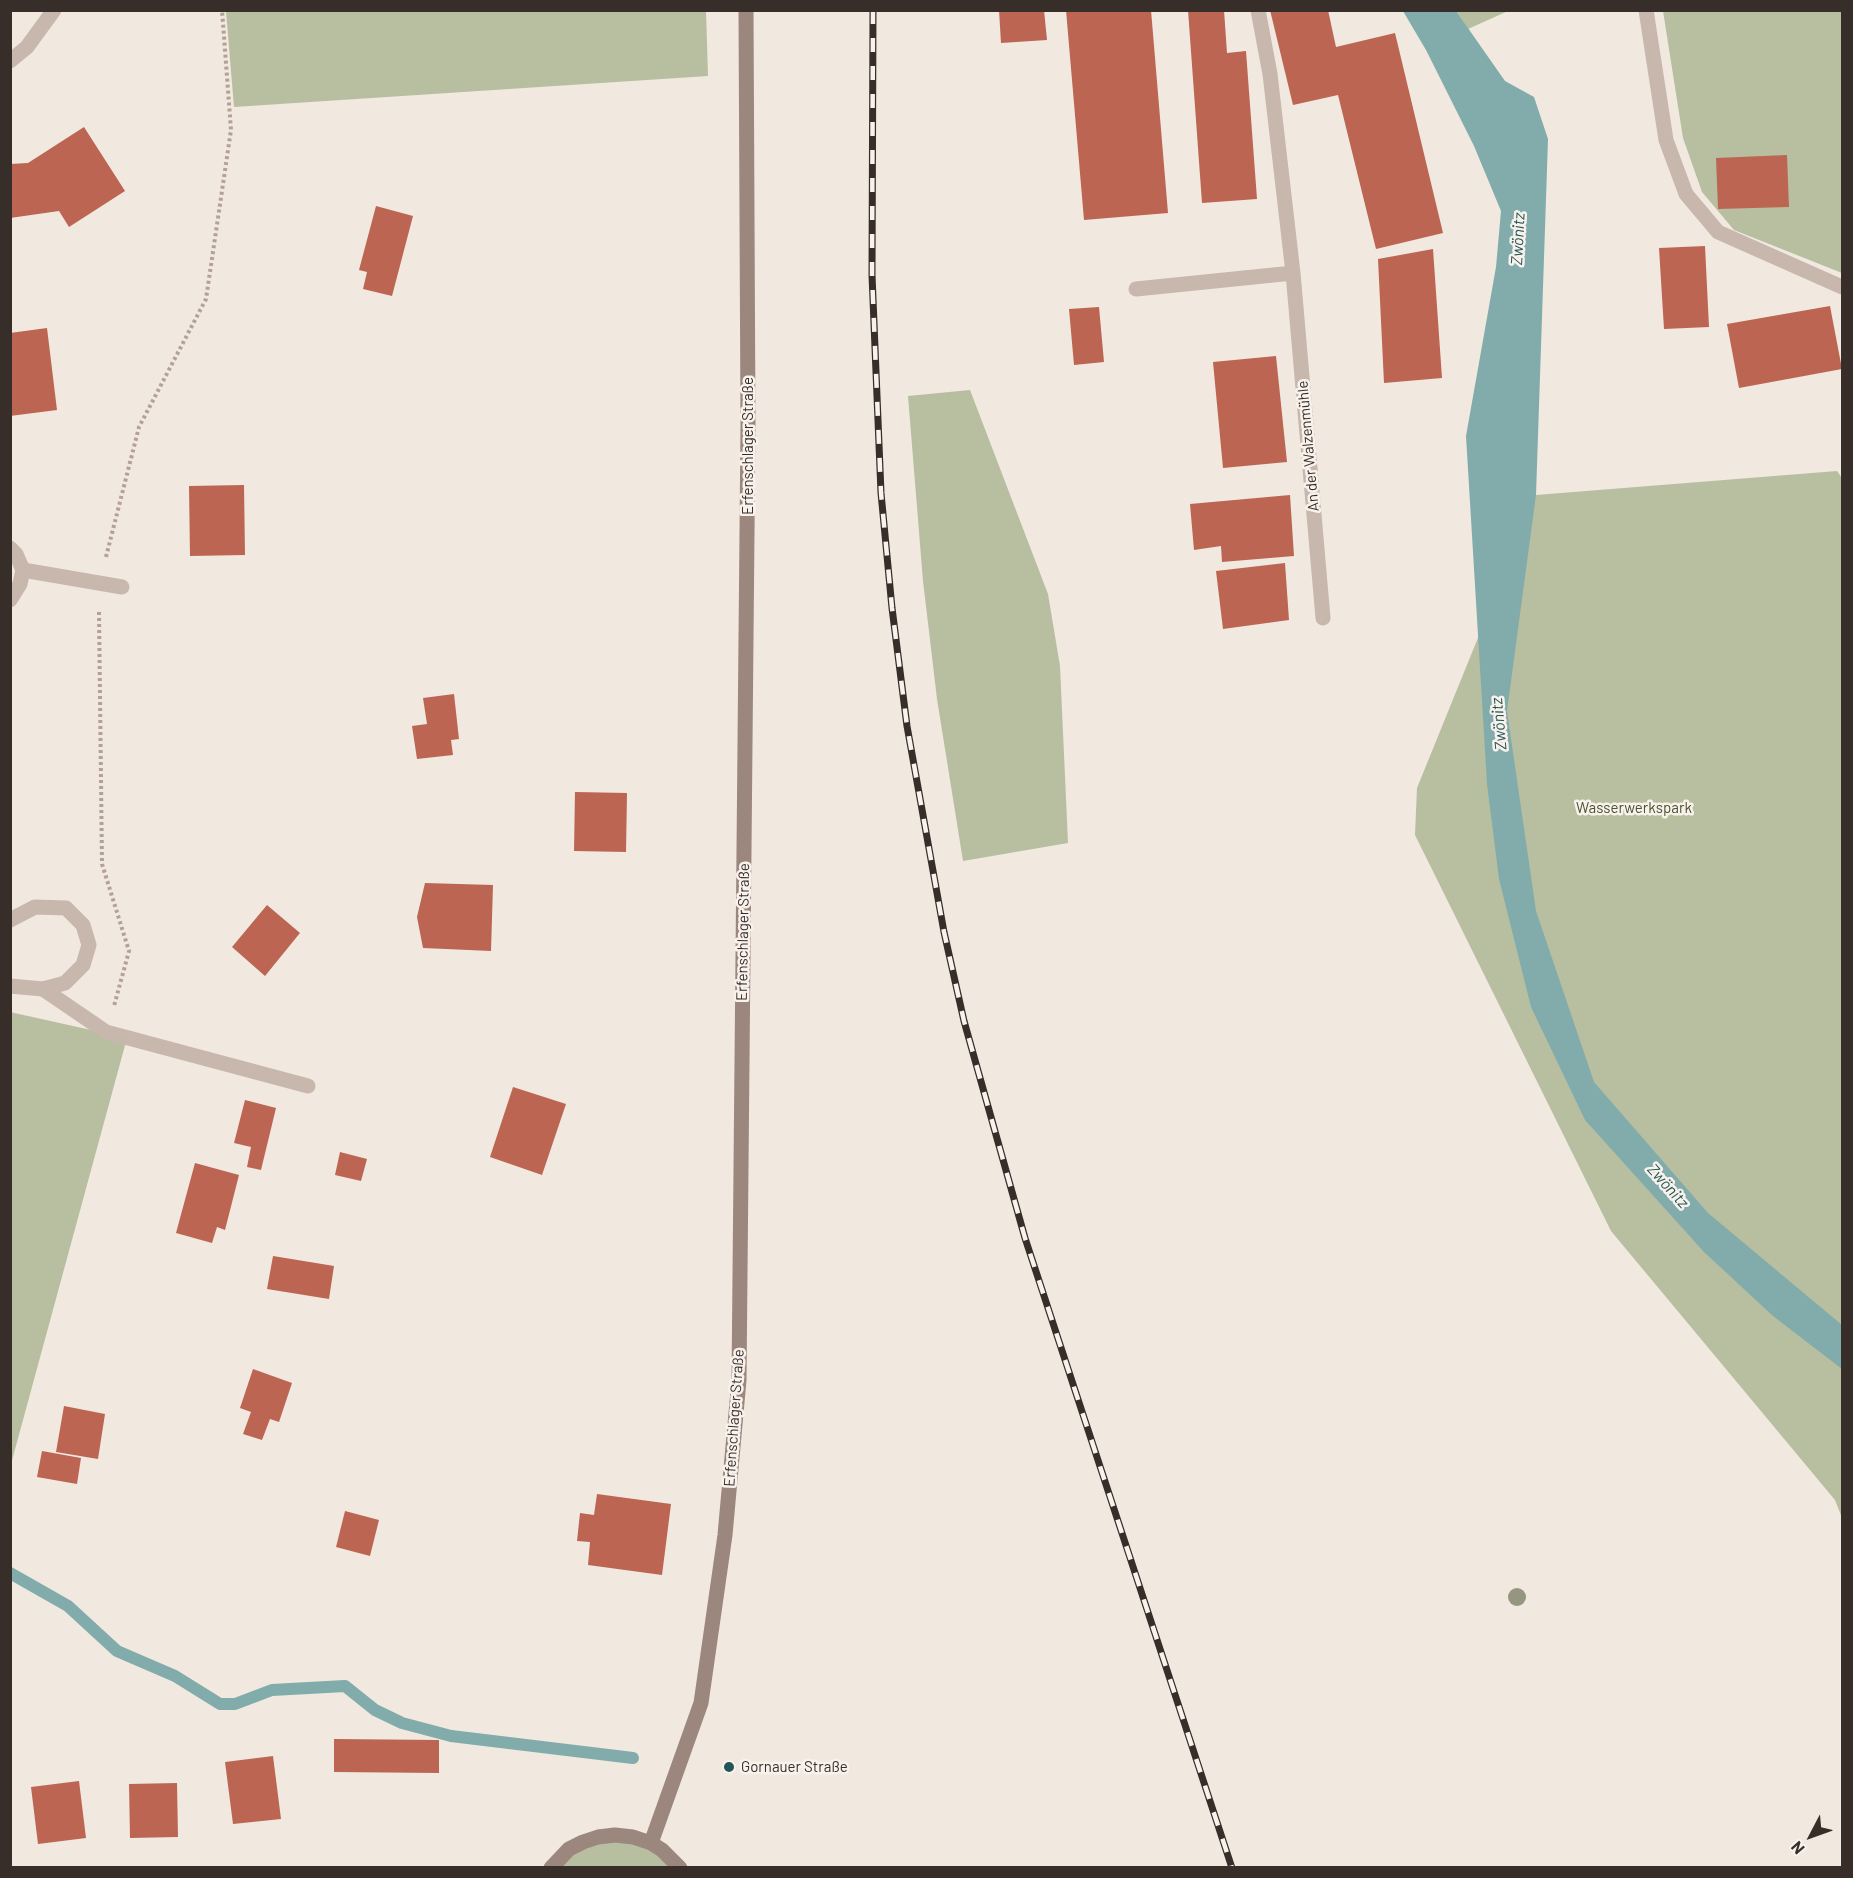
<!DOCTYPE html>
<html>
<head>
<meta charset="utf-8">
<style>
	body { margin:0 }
	#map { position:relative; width:1853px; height:1878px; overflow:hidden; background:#f1e8df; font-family:Barlow,sans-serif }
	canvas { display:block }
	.frame { position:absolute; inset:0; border:12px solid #372e2a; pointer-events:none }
	.north { position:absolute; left:1781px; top:1806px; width:60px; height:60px; -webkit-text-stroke:4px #f9f2ec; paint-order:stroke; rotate:229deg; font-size:16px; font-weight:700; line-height:24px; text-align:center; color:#372e2a }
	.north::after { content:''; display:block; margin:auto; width:21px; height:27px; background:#372e2a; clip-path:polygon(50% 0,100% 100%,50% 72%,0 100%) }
</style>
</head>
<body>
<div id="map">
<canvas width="1853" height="1878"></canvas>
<div class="frame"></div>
<div class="north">N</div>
</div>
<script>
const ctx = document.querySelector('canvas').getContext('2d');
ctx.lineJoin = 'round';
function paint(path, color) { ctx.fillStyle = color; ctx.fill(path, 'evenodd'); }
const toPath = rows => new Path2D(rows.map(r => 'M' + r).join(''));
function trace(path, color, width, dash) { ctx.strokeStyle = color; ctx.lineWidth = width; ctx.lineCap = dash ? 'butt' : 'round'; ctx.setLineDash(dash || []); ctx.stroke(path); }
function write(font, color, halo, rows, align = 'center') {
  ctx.font = font + ' Barlow,sans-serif'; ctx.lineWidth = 5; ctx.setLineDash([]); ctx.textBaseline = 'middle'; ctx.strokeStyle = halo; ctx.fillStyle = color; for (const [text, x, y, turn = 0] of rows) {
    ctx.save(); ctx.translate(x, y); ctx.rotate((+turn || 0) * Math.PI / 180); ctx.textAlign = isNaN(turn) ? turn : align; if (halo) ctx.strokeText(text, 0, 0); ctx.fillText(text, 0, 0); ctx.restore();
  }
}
paint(toPath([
	[226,11,706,11,708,76,234,107],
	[1456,11,1508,11,1468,29],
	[1663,11,1842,11,1842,273,1734,230,1702,192,1683,138],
	[970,390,1048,594,1060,666,1068,843,963,861,937,699,923,581,908,396],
	[1837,471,1842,478,1842,1518,1835,1500,1611,1231,1415,835,1417,788,1536,495],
	[10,1012,127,1038,11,1464],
	[633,1837,680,1868,551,1868,569,1849]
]), '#b7bfa0');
paint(toPath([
	[1403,11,1456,11,1505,81,1534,97,1548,139,1536,495,1507,711,1536,911,1594,1082,1708,1213,1842,1325,1842,1369,1773,1316,1704,1252,1585,1120,1531,1007,1499,879,1487,784,1466,436,1496,267,1501,211,1474,146,1426,50]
]), '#81acab');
trace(toPath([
	[10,1573,68,1606,117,1651,175,1676,220,1704,235,1704,272,1690,345,1686,375,1710,402,1723,451,1736,633,1758]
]), '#81acab', 12);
paint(toPath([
	[999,10,1044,10,1047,40,1001,43],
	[1066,10,1151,10,1168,213,1084,220],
	[1188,10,1224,10,1227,53,1246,51,1257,199,1202,203],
	[1270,10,1328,10,1336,47,1395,33,1443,233,1376,249,1338,95,1293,105],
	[84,127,125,191,69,227,59,211,10,218,10,164,28,163],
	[1787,155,1789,207,1718,209,1716,158],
	[376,206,413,216,392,296,363,289,367,272,359,270],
	[1705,246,1709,327,1664,329,1659,248],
	[1433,249,1442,378,1384,383,1378,259],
	[1830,306,1842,369,1739,388,1727,324],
	[1099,307,1104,362,1074,365,1069,309],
	[47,328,57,410,10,416,10,333],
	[1276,356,1287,462,1223,468,1213,362],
	[244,485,245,555,190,556,189,486],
	[1290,495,1294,556,1222,562,1221,546,1194,550,1190,504],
	[1285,563,1289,620,1223,629,1216,571],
	[454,694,459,739,451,740,453,755,417,759,412,726,427,724,423,698],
	[575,792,627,793,626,852,574,851],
	[425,883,493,885,491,951,423,948,417,917],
	[267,905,300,933,265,976,232,947],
	[513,1087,566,1104,542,1175,490,1157],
	[245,1100,276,1108,261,1170,247,1167,251,1147,234,1143],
	[340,1152,367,1159,361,1181,335,1175],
	[195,1163,239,1175,225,1230,217,1227,212,1243,176,1233],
	[273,1256,334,1266,329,1299,267,1289],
	[253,1369,292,1383,279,1422,270,1419,262,1440,243,1434,251,1412,240,1408],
	[64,1406,105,1414,98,1459,56,1452],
	[42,1451,81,1458,77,1484,37,1477],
	[597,1494,671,1504,662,1575,588,1565,590,1542,577,1541,580,1513,594,1515],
	[345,1511,379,1520,370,1556,336,1547],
	[334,1739,439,1740,439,1773,334,1772],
	[273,1756,281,1819,233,1824,225,1762],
	[79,1781,86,1838,38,1844,31,1787],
	[177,1783,178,1837,130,1838,129,1784]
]), '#bc6553');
trace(toPath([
	[106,557,139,427,206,299,231,130,222,10],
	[99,612,102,864,129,951,114,1006]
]), '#b4a196', 4, [3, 3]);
trace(toPath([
	[23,570,122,587],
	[43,989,106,1032,308,1086]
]), '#c8b7ac', 15);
trace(toPath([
	[1258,10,1270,74,1293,273,1323,618],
	[1646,10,1666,140,1686,194,1718,232,1842,287],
	[10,61,27,47,54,10],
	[1136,289,1293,273],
	[10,548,16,554,23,570,20,584,10,600],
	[10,920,35,907,66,908,83,925,89,945,83,965,65,983,43,989,10,986]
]), '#c8b7ac', 15);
trace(toPath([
	[651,1843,701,1703,725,1535,739,1380,748,426,746,10],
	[551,1868,569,1849,583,1842,598,1837,615,1835,633,1837,651,1843,662,1850,680,1868]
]), '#9c877e', 15);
const rail = toPath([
	[873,10,872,275,881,493,892,608,907,726,944,932,964,1021,1025,1238,1232,1868]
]);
trace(rail, '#372e2a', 7);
trace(rail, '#f9f2ec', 4.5, [14]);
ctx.fillStyle = '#95967f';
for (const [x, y] of [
	[1517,1597]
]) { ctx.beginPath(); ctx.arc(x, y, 9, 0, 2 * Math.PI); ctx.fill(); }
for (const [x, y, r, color] of [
	[729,1767,6,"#235555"]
]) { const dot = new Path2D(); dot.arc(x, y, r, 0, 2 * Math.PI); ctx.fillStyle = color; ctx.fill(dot); trace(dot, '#f9f2ec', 2); }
write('15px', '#372e2a', '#f9f2ec', [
	["Erfenschlager Straße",748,446,-90],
	["An der Walzenmühle",1308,446,-95],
	["Erfenschlager Straße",743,932,-89],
	["Erfenschlager Straße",734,1418,-86]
]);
write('15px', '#495330', '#f9f2ec', [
	["Wasserwerkspark",1634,808]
]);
write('15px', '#372e2a', '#f9f2ec', [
	["Gornauer Straße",741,1767]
], 'left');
write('italic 16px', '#235555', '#f9f2ec', [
	["Zwönitz",1518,239,-87],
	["Zwönitz",1499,724,-95],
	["Zwönitz",1668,1186,48]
]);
</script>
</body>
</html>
